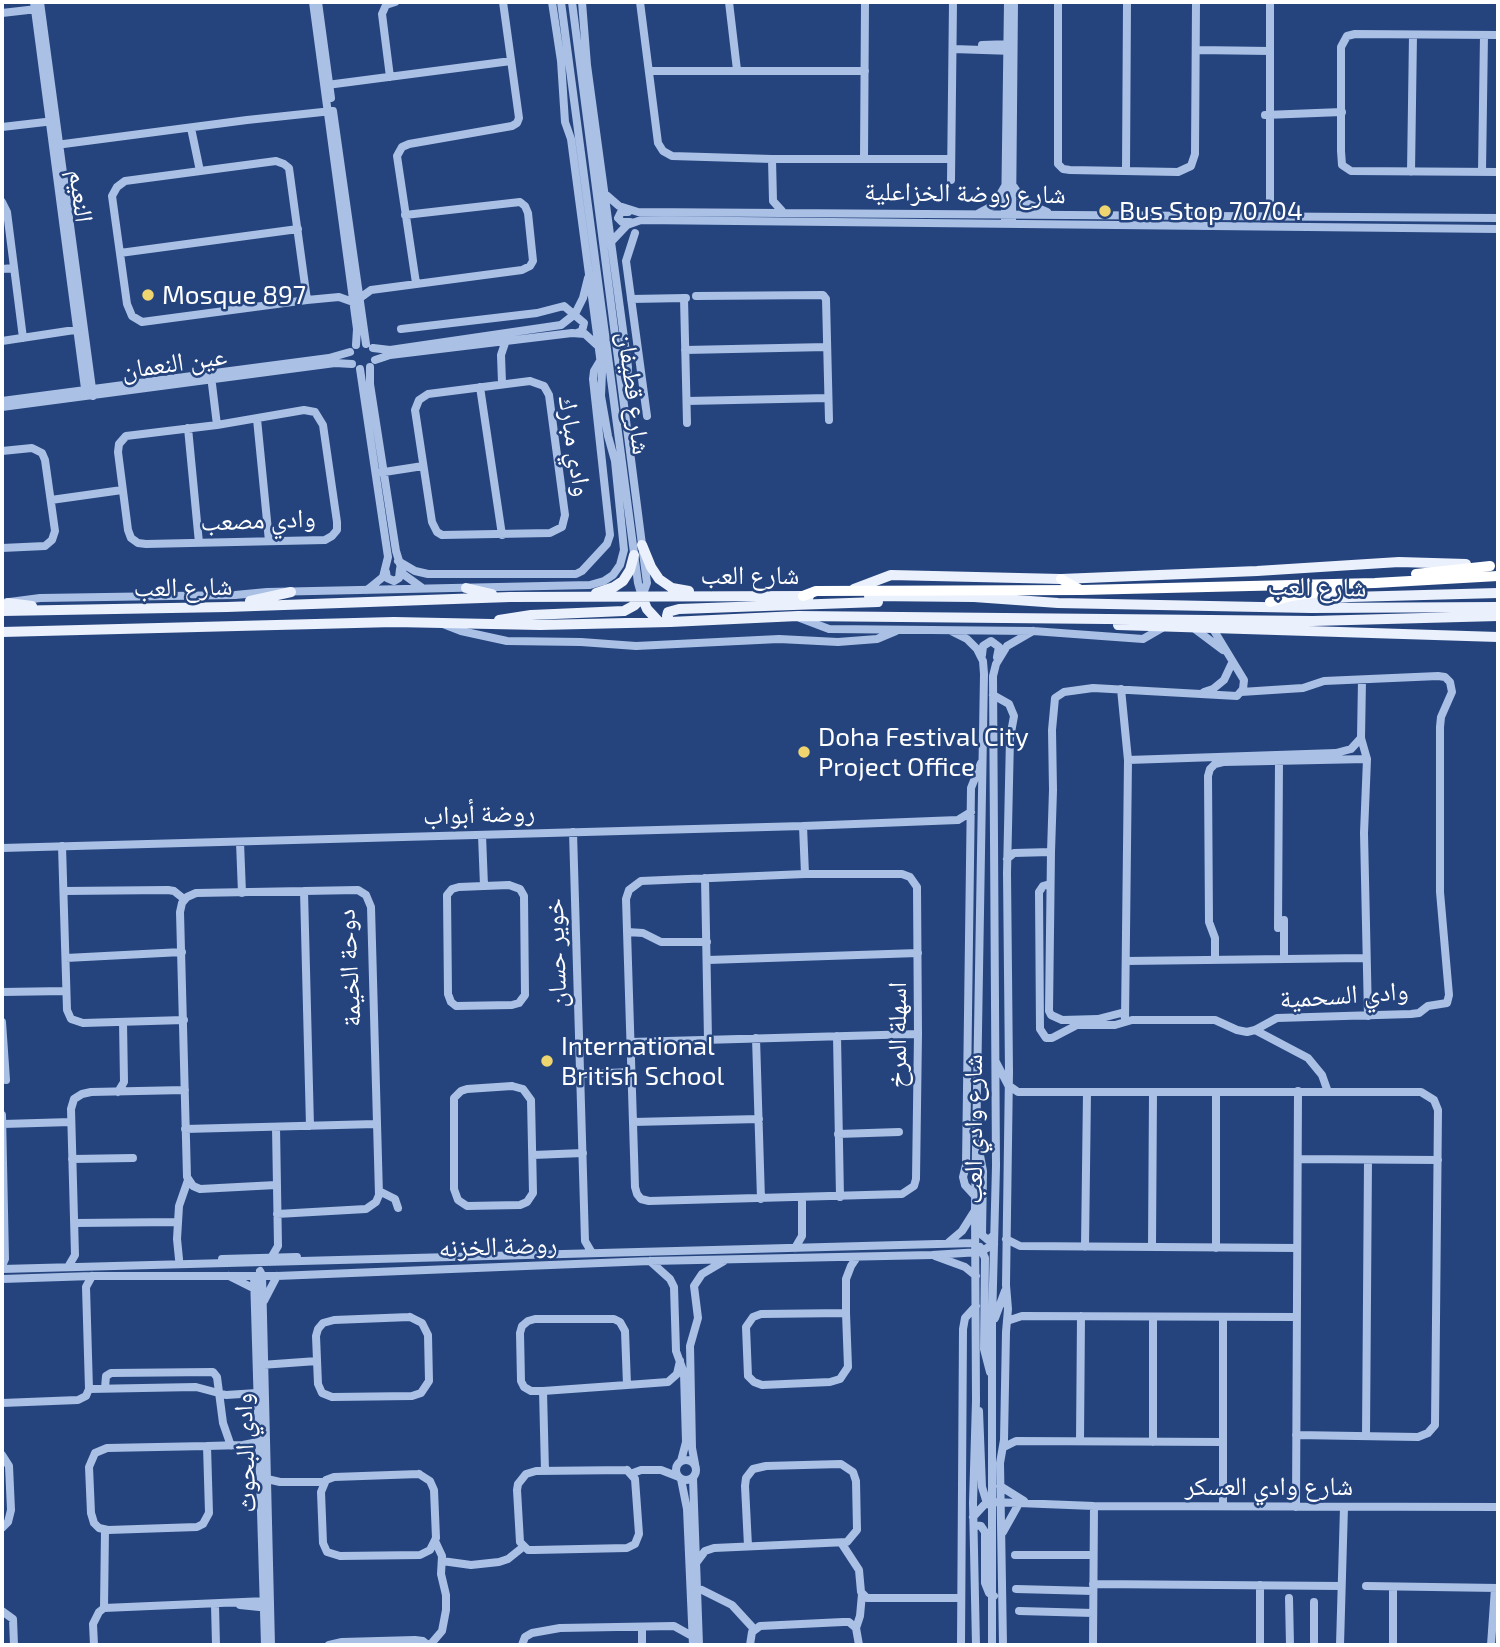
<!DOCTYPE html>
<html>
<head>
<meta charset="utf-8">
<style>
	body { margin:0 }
	#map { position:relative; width:1500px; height:1647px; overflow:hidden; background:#25447e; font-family:"Exo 2",sans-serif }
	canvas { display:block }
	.frame { position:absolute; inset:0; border:4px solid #fff; pointer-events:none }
</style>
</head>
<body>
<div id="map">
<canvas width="1500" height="1647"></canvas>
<div class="frame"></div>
</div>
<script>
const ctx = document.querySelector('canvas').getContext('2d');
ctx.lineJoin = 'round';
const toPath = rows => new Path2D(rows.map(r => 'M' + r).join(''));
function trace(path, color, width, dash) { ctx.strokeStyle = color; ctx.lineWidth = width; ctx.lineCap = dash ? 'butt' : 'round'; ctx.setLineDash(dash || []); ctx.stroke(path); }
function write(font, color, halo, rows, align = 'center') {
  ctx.font = font + ' "Exo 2","Noto Naskh Arabic",sans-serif'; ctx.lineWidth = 5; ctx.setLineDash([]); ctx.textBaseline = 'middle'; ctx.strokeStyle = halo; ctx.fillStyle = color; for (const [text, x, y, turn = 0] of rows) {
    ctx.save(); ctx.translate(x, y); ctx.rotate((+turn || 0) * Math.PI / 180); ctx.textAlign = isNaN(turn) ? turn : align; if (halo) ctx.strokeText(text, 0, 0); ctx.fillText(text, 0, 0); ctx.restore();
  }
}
trace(toPath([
	[34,2,86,396],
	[40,2,93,396],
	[313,2,357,329,356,345],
	[318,2,331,98],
	[561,2,638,583,642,597],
	[572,2,647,583,642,597],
	[582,2,587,65,628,367,626,396],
	[640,2,658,143,663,151,672,156,772,159,951,159],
	[729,2,737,70],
	[1058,2,1058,164,1063,169,1070,170,1178,172,1191,166,1195,154,1196,2],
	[1270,2,1270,205,1274,213,1279,216],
	[2,13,37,9],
	[1498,35,1355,34,1347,36,1341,47,1341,151,1342,165,1351,171,1498,172],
	[982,45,1011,44],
	[953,49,1013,51],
	[1197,50,1270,51],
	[650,71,865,71],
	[390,77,382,14,386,5,395,2],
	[327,85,511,61],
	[333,111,366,344],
	[1265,115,1342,112],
	[2,127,54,121],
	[191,128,200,171],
	[56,145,247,120,332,111],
	[772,159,773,201,782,211],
	[864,159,865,2],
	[1126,170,1127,2],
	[1411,172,1413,35],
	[1482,172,1484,35],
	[951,180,953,2],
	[1014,187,1024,202,1047,212],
	[604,193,619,206,638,212,1498,218],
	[2,202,7,212,23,338],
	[628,212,621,212,618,218,622,222,630,222],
	[979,213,994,205,1005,186],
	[1005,219,1008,2],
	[1012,219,1014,2],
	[635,233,626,261,647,416],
	[611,242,627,225,641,220,1498,229],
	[120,253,298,229],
	[2,269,14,268],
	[416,283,397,156,402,147,409,144,512,126,517,123,519,118,503,2],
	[696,296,823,295,826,299,829,420],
	[360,298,371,290,522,270,530,266,533,261,528,213,525,206,520,202,405,215],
	[684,298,687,423],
	[631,299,686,298],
	[307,300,289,168,284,164,276,161,125,181,117,187,112,196,127,304,132,316,142,322,307,300,339,297,353,302],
	[401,329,537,313,564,306,584,323,582,331,577,333],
	[2,341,81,329],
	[373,348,390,350,561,325,575,314,583,298,588,278],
	[685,350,827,347],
	[375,360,390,355,572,333,585,334,597,345],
	[370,367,370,384,396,551,403,574,421,587],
	[360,369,388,557,383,577,367,590],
	[211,376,217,425],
	[530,381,544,386,549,395,565,515,562,527,550,533,442,535,437,532,432,522,415,410,419,400,428,394,530,381],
	[502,383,501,355,506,340],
	[480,387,502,535],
	[2,401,329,358,350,352],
	[687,401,828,398],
	[2,407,335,363,352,364],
	[304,410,315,412,323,425,337,522,337,530,332,536,325,540,146,544,138,543,131,538,128,530,118,452,119,444,126,436,217,425,304,410],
	[257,419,269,541],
	[188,428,199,543],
	[2,451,32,448,42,453,45,460,55,531,52,540,45,546,2,548],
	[378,473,423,466],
	[51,500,122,490],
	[398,561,415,571,428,574,576,574,582,571,607,544,610,535,593,379,594,371,600,361],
	[386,572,387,578,394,581,399,578,400,569],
	[2,603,40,598,235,595,267,592,590,585,604,581,613,575,620,565,624,550,615,461,608,436,601,396,602,372,571,139,565,122,561,61,552,2],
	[800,618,829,629,1033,631,1143,639,1162,628],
	[443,624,461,631,507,641,581,642,636,646,779,639,838,642,877,639,896,631],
	[1195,629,1223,650],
	[951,631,967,639,977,649,983,661,984,674,975,1209,976,1401,973,1503,976,1645],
	[982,655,983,646,991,641,999,647,997,657],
	[1362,680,1361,738,1367,759,1364,833,1368,1016],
	[1121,689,1128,760,1125,1021],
	[1204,692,1213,689,1224,680,1232,663],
	[993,695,1009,704,1014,716,1010,738,1007,873,1009,1072,1006,1285,1008,1309,1006,1332,1004,1440,1000,1463,1003,1645],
	[1128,760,1336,753,1351,749,1361,738],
	[803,826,805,874],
	[573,832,585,1241,592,1253],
	[482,835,484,886],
	[240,842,242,893],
	[62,846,67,1010,71,1019,83,1023,184,1020],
	[2,848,803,826,958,820,971,812],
	[1051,852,1049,1011,1051,1015,1062,1020,1098,1019,1125,1012],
	[1007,859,1014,853,1051,852,1053,790,1052,730,1055,698,1064,692,1093,688,1237,696,1243,689,1244,680,1213,629],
	[805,874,902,874,910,877,917,887,918,1034,916,1179,914,1186,902,1194,649,1201,641,1199,637,1194,635,1187,626,899,629,890,641,881,805,874],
	[705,878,708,1040],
	[1050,884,1043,886,1039,892,1040,1029,1046,1038,1052,1038,1077,1025,1115,1025,1132,1020,1215,1020,1237,1030,1247,1032,1255,1030,1277,1018,1411,1014,1419,1013,1428,1006,1447,1003,1449,995,1440,892,1440,727,1441,717,1452,692,1450,682,1445,677,1438,676,1324,681,1303,688,1241,692],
	[509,885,520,889,524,896,525,995,519,1003,512,1005,456,1006,451,1002,448,994,447,895,452,889,459,887,509,885],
	[64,891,168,890,174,891,184,899],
	[304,891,310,1126],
	[1284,920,1284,959],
	[1278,928,1279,761],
	[627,932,643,933,661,942,707,942],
	[66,958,182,952],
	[708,960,918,953],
	[1215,960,1215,938,1209,922,1208,776,1210,769,1215,764,1223,762,1367,759],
	[1126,961,1366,958],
	[2,992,66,991],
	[2,1022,6,1080],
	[1255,1030,1308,1058,1322,1075,1328,1092],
	[837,1036,840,1197],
	[756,1038,761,1199],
	[631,1042,918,1034],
	[996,1062,1008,1085,1018,1092,1421,1092,1434,1100,1438,1110,1435,1425,1428,1433,1418,1437,1296,1435],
	[581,1074,632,1072],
	[512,1086,523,1089,531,1100,533,1193,527,1202,520,1205,467,1206,458,1200,454,1189,454,1098,461,1091,467,1089,512,1086],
	[118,1092,124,1082,123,1022],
	[1216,1092,1216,1248],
	[2,1115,5,1259,2,1266],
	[633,1122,759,1119],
	[3,1124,71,1122],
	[185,1129,376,1124],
	[838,1134,899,1132],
	[979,1150,983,1171,982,1235,988,1240,994,1235],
	[533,1155,583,1153],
	[72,1159,133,1158],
	[1298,1159,1438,1160],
	[276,1185,200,1189,193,1186,187,1177,180,912,182,903,187,897,196,893,358,890,366,895,371,907,379,1195,376,1202,366,1209,277,1214],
	[379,1191,395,1199,398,1208],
	[975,1196,965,1185,963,1177,966,1165,971,788,981,763],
	[75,1223,177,1222],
	[1006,1239,1020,1246,1297,1248],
	[949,1242,962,1231,974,1212],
	[980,1247,985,1258,984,1349,990,1372],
	[1085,1247,1087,1092],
	[1152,1247,1153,1092],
	[795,1248,802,1236,802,1198],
	[935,1256,965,1267,976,1276],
	[271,1258,278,1246,276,1127],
	[179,1259,177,1239,179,1206,188,1180],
	[222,1259,297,1257],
	[650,1261,670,1279,674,1287,676,1351,684,1373,686,1442,681,1461],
	[68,1267,75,1255,71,1109,74,1099,82,1094,91,1092,185,1090],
	[2,1269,975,1243],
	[260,1271,262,1275,271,1645],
	[229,1276,255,1289],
	[254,1276,265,1645],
	[2,1279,92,1276,277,1276,650,1261,932,1255,980,1252,994,1244],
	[264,1301,277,1276],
	[846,1313,848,1367,840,1379,830,1382,762,1385,754,1382,748,1376,746,1327,753,1317,761,1314,846,1313],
	[846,1313,846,1279,851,1266,857,1257],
	[410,1317,422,1323,428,1335,429,1381,421,1393,412,1396,332,1397,322,1393,318,1384,316,1336,318,1329,323,1323,334,1320,410,1317],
	[995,1318,1005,1291],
	[1007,1321,1022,1316,1297,1317],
	[261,1365,317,1361],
	[627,1385,625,1331,620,1322,614,1319,535,1319,528,1321,522,1326,520,1333,521,1381,524,1387,531,1391,543,1391,627,1385,668,1382,677,1374,680,1361],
	[105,1388,106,1376,111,1373,213,1372,217,1377,223,1423,231,1446],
	[89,1389,196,1387,226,1395,257,1393],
	[543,1391,545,1471],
	[2,1403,78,1400,86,1396,89,1389,86,1287,92,1276],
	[979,1411,982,1487,986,1500,991,1506],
	[1366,1436,1368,1160],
	[1080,1441,1081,1316],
	[1153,1442,1153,1317],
	[207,1446,209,1513,203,1524,197,1527,108,1530,99,1528,94,1523,91,1513,89,1467,95,1453,107,1448,207,1446],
	[207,1446,243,1445,263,1441],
	[1004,1447,1016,1441,1223,1442],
	[2,1455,9,1466,11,1510,8,1522,2,1528],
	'676 1470a10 10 0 1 1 20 0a10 10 0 1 1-20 0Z',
	[695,1464,692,1448,690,1346,698,1318,694,1286,702,1274,724,1261],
	[627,1470,635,1479,639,1534,635,1544,627,1548,534,1550,528,1550,520,1542,517,1490,518,1484,526,1474,536,1471,627,1470],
	[633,1473,641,1470,661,1470,679,1477],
	[419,1474,430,1481,434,1490,436,1538,430,1550,420,1555,340,1556,327,1552,323,1543,321,1492,326,1480,334,1477,419,1474],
	[693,1478,699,1645],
	[267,1479,280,1482,324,1482],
	[681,1479,687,1509,693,1645],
	[1000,1486,1024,1501],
	[1223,1506,1223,1317],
	[1296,1507,1298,1091],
	[973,1517,984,1505,993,1502,1094,1506,1498,1507],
	[974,1525,981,1526,985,1532,985,1583,989,1593,994,1596],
	[1003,1532,1017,1507],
	[842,1544,859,1570,861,1592,867,1598,961,1598],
	[1015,1555,1093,1555],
	[442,1561,471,1565,499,1562,508,1559,523,1547],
	[696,1563,705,1551,714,1548,847,1542,857,1530,856,1481,853,1472,841,1464,766,1466,753,1469,746,1478,745,1486,748,1546],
	[1093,1584,1341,1586],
	[1260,1585,1260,1645],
	[1366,1586,1498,1588],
	[1016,1589,1093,1591],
	[702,1590,732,1605,754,1629],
	[1289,1598,1290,1645],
	[215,1605,216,1645],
	[240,1605,269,1608],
	[104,1608,105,1530],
	[2,1611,13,1619,14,1645],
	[1019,1611,1093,1613],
	[856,1628,860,1616,862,1594],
	[94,1645,93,1624,99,1612,104,1608,266,1601],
	[329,1645,342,1642,415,1640,423,1641,428,1645],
	[430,1645,442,1631,446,1610,446,1595,441,1574,442,1556,435,1541],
	[522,1645,525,1637,532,1633,560,1628,674,1626,692,1636],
	[642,1645,642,1627],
	[750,1645,752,1632,760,1626,843,1622,849,1622,856,1628,859,1645],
	[961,1645,963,1329,965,1318,976,1306],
	[992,1645,992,1324,996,1166,993,676,996,664,1007,646,1033,631],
	[1093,1645,1094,1506],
	[1314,1645,1314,1602],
	[1340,1645,1344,1507],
	[1393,1645,1393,1587],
	[1491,1645,1495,1588]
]), '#aac0e5', 8);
trace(toPath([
	[642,545,651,567,659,579,672,588,689,591],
	[466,588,492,594],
	[854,589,891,575,1061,579,1257,571,1399,562,1466,564],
	[596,593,614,587,623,581,630,570,634,555],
	[869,596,974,597,1058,603,1311,608,1498,607],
	[642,597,647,609,659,622],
	[250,601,291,592],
	[1285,601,1350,597,1498,593],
	[8,603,32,606],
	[2,611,227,607,510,597,809,596],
	[499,620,531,615,624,611,635,605,642,597],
	[670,622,667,616,668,612,679,609,878,602],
	[1118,625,1498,637],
	[2,632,394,622,540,625,670,622,798,616,1313,621,1498,616]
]), '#ebf0fd', 10);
trace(toPath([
	[1416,574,1490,566],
	[1061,579,1079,589],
	[803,596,816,591,1082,590,1375,583,1498,576],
	[1270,602,1291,596,1341,589]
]), '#fff', 10);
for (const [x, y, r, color] of [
	[1105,211,7,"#efd56f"],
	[148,295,7,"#efd56f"],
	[804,752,7,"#efd56f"],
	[547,1061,7,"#efd56f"]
]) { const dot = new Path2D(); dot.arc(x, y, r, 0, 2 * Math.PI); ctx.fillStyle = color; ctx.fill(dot); trace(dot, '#25447e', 2.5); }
write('26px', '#fff', '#25447e', [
	["شارع روضة الخزاعلية",965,193,1],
	["النعيم",81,196,83],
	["عين النعمان",174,363,-8],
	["شارع قطيفان",634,393,83],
	["وادي مبارك",575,446,81],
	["وادي مصعب",258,520,-2],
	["شارع العب",750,575],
	["شارع العب",183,587,-1],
	["شارع العب",1317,587,1],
	["روضة أبواب",479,814,-2],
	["خوير حسان",556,953,-92],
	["دوحة الخيمة",349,968,-93],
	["وادي السحمية",1344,995,-4],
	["اسهلة المرخ",897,1035,-90],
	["شارع وادي العب",973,1129,-90],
	["روضة الخزنه",498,1246,-2],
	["وادي البحوث",245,1453,-92],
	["شارع وادي العسكر",1269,1486]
]);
write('26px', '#fff', '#25447e', [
	["Bus Stop 70704",1119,211],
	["Mosque 897",162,295],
	["Doha Festival City",818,737],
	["Project Office",818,767],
	["International",561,1046],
	["British School",561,1076]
], 'left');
</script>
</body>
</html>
